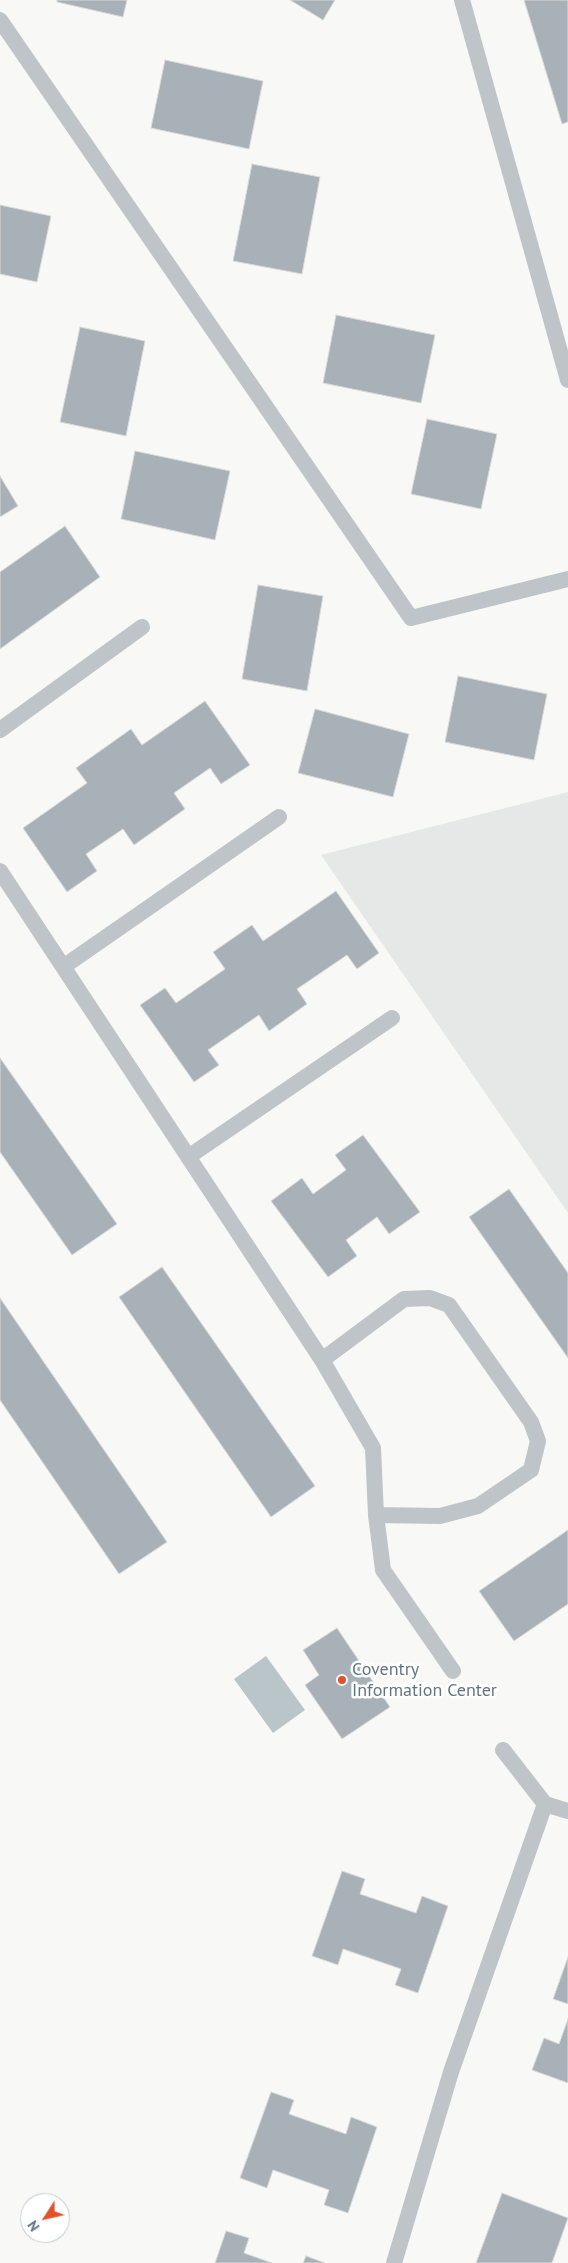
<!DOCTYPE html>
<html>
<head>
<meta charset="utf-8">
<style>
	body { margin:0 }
	#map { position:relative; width:568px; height:2263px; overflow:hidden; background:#f8f8f6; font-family:"PT Sans",sans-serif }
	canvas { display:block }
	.north { position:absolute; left:20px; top:2193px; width:50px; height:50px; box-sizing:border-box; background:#fff; border:1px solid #c1c8cc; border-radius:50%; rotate:235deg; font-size:14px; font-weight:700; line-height:20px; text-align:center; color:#647580 }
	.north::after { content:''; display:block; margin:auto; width:18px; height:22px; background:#e1512d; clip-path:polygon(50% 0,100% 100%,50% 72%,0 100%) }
</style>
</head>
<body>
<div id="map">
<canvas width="568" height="2263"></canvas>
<div class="north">N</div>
</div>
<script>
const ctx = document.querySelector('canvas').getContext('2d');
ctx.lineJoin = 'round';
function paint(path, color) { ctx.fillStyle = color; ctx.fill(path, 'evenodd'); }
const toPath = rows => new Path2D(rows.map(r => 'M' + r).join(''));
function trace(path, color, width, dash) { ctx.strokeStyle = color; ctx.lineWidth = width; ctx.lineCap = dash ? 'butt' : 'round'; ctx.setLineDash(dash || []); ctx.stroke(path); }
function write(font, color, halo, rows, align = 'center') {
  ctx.font = font + ' "PT Sans",sans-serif'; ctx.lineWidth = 5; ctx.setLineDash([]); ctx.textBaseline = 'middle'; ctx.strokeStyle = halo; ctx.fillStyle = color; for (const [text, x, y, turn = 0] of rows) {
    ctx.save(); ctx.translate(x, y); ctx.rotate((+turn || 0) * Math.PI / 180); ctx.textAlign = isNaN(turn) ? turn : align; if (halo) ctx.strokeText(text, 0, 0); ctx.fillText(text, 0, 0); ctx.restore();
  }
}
paint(toPath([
	[568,792,568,1213,321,855]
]), '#e6e7e7');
paint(toPath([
	[266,1656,305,1710,273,1733,234,1679]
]), '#b9c5c9');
const building = toPath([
	[57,0,127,0,123,17,57,2,57,0],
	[290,0,335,0,323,20,290,0],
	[524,0,568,0,568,122,562,124,524,0],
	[165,60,263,81,249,149,151,128,165,60],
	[252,164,320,177,302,274,233,261,252,164],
	[0,205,51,216,37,282,0,274,0,205],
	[336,315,435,335,421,403,323,383,336,315],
	[80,327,145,341,126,436,60,422,80,327],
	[427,419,497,434,481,509,411,494,427,419],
	[135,451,230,471,215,540,121,519,135,451],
	[0,476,18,506,0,517,0,476],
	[65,526,100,577,0,649,0,572,65,526],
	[258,585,323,596,307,691,242,679,258,585],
	[458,676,547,694,534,760,445,742,458,676],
	[205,701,250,765,221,784,210,768,174,793,185,809,134,845,123,829,86,854,97,871,67,892,23,828,87,783,76,768,131,729,142,745,205,701],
	[315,709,409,734,393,797,298,773,315,709],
	[336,891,379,953,357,969,347,955,297,989,307,1004,269,1031,259,1015,208,1050,219,1065,194,1082,140,1005,165,988,176,1003,225,969,213,952,252,925,263,941,336,891],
	[0,1058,117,1224,72,1255,0,1152,0,1058],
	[363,1135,420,1212,389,1234,377,1217,346,1240,357,1256,328,1277,271,1201,302,1178,313,1194,346,1170,335,1155,363,1135],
	[509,1189,568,1273,568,1358,469,1217,509,1189],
	[162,1267,315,1486,271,1517,119,1297,162,1267],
	[0,1298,167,1542,119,1574,0,1400,0,1298],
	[568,1530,568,1604,514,1641,479,1591,568,1530],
	[337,1628,390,1707,342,1739,305,1685,319,1675,303,1650,337,1628],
	[342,1871,365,1879,360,1894,416,1913,422,1896,448,1906,418,1993,395,1985,401,1969,343,1949,338,1965,312,1956,342,1871],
	[568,1957,568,2004,553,1999,568,1957],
	[568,2019,568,2083,532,2070,544,2038,559,2044,568,2019],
	[271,2092,294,2100,289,2114,346,2134,351,2117,377,2127,348,2213,324,2205,329,2190,273,2170,267,2188,240,2178,271,2092],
	[502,2193,568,2218,552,2263,476,2263,502,2193],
	[226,2231,249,2238,244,2253,272,2263,215,2263,226,2231],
	[306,2256,325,2263,303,2263,306,2256]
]);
paint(building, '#a8b1b7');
trace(building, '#dadad8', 1);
trace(toPath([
	[462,0,568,380],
	[0,20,411,618,568,579],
	[0,730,142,627],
	[0,871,322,1360,373,1448,376,1515,383,1570,453,1671],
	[63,967,279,817],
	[188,1157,392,1018],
	[322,1360,404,1299,430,1298,449,1305,531,1422,538,1441,531,1470,478,1506,440,1516,376,1515],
	[503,1750,545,1804,568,1811],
	[394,2263,451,2072,545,1804]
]), '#bfc4c8', 16);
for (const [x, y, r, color] of [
	[342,1680,5,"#e1512d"]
]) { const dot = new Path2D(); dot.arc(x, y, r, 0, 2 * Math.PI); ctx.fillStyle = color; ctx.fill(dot); trace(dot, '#fff', 2); }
write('18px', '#647580', '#fff', [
	["Coventry",352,1670],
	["Information Center",352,1691]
], 'left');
</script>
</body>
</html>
